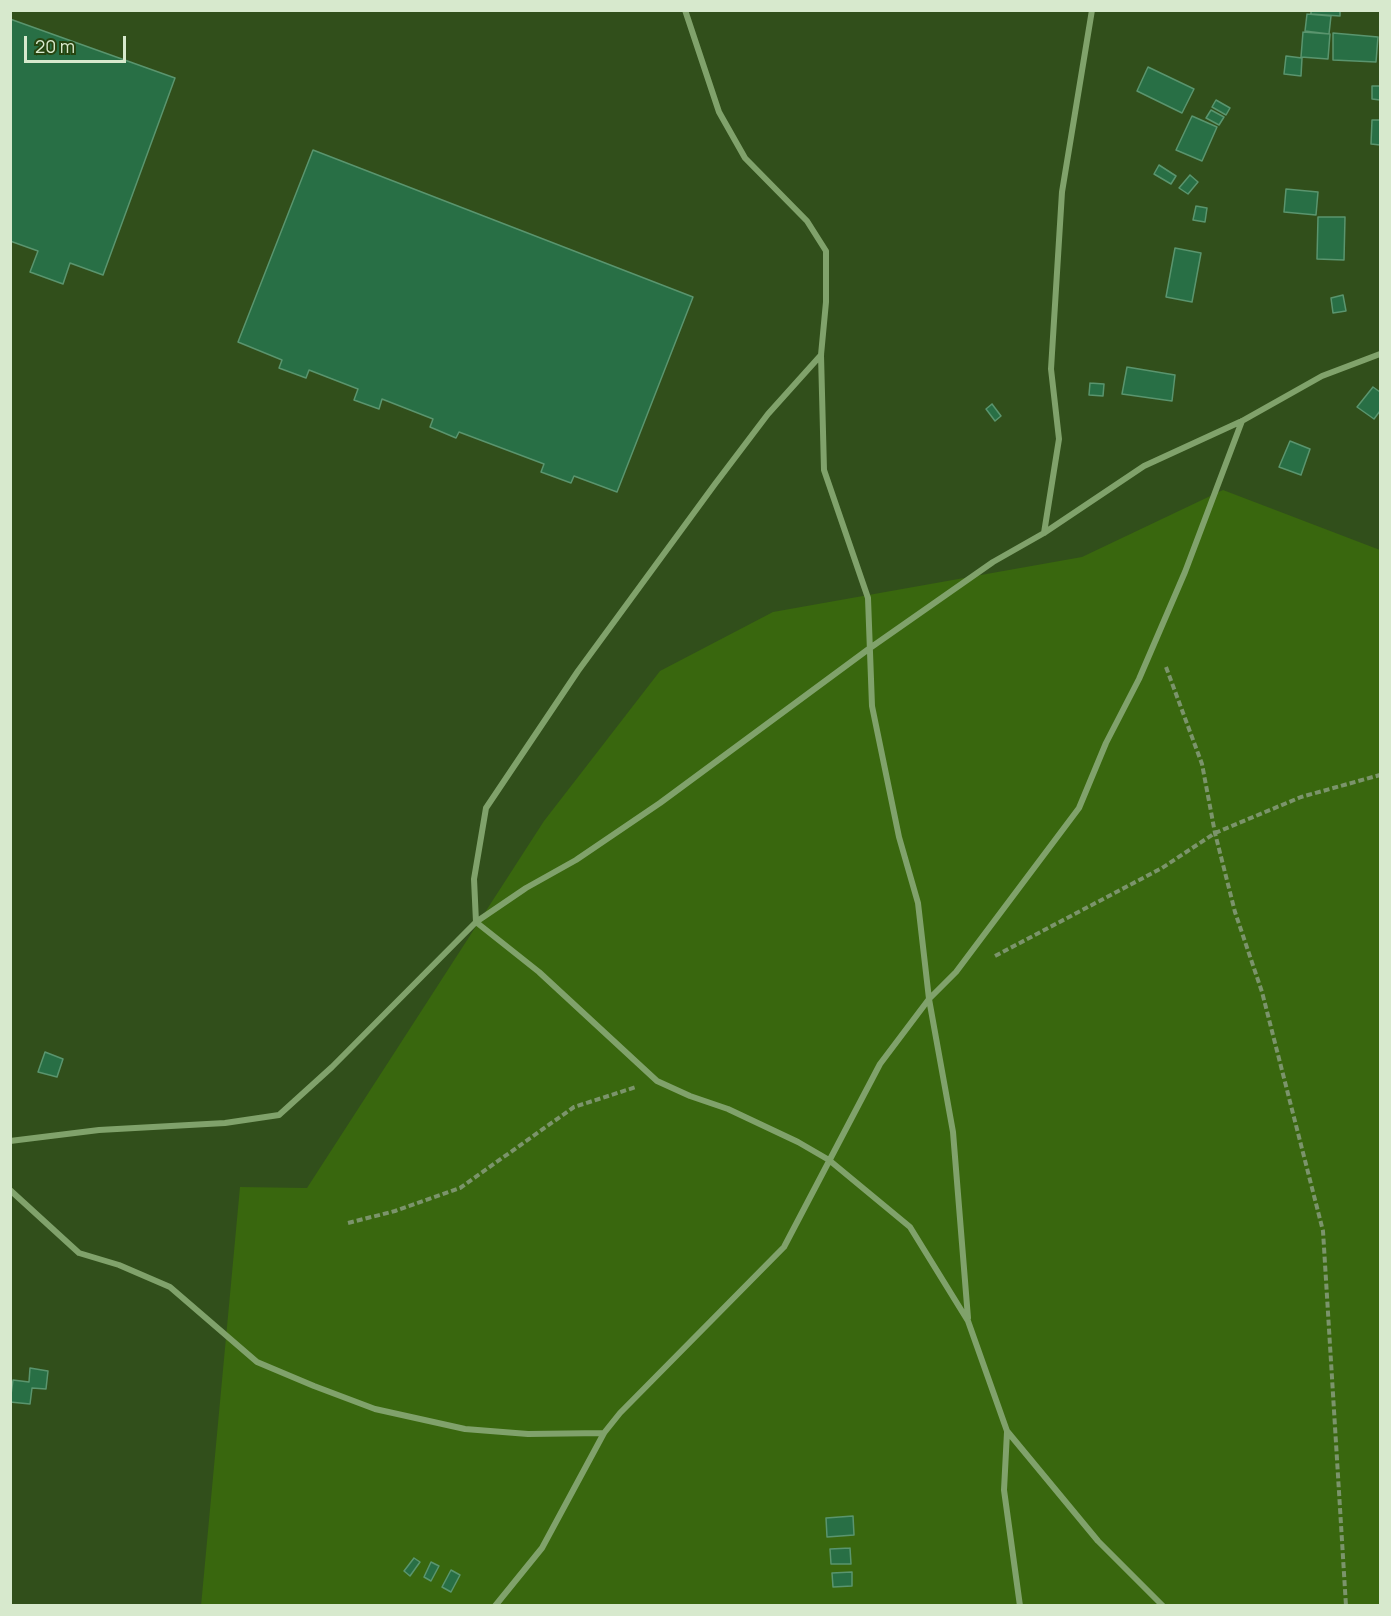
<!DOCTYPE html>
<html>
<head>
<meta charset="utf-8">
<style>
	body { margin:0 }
	#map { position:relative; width:1391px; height:1616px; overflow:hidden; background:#314f1b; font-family:Manrope,sans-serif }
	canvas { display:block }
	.frame { position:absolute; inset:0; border:12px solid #d7e9cd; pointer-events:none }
	.scale { position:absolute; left:24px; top:36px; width:102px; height:27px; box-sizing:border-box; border:3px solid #d7e9cd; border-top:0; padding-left:8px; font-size:18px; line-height:21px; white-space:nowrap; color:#d7e9cd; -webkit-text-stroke:4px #26440f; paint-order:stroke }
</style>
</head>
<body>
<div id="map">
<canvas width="1391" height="1616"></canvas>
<div class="frame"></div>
<div class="scale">20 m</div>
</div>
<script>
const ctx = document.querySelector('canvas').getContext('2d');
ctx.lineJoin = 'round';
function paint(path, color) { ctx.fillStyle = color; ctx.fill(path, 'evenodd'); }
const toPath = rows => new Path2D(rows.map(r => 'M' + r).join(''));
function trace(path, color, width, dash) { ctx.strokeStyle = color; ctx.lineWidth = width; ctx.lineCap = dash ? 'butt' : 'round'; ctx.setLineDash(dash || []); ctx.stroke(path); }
paint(toPath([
	[1223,490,1380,550,1380,1605,201,1606,240,1187,307,1188,544,821,660,671,773,612,1082,557]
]), '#39670e');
const building = toPath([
	[1311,10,1340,10,1340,16,1311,14,1311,10],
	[1307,14,1331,16,1329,34,1305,31,1307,14],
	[10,19,175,78,103,275,70,263,63,284,30,272,38,251,10,241,10,19],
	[1303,32,1330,34,1328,59,1301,57,1303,32],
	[1333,33,1378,37,1376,62,1333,60,1333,33],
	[1286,56,1302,58,1301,76,1284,74,1286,56],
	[1148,67,1194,89,1182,113,1137,91,1148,67],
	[1372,86,1380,86,1380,100,1372,99,1372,86],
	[1216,100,1230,108,1226,115,1212,107,1216,100],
	[1211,110,1224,117,1219,125,1206,118,1211,110],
	[1192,116,1217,127,1202,161,1176,150,1192,116],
	[1372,120,1380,120,1380,145,1371,144,1372,120],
	[313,150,693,297,617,492,574,476,571,483,541,472,544,464,459,432,456,438,430,427,433,419,382,399,379,409,354,400,358,389,309,370,306,378,279,368,282,360,238,342,313,150],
	[1159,165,1176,176,1171,184,1154,174,1159,165],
	[1190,175,1198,182,1188,194,1179,188,1190,175],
	[1286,189,1318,192,1316,215,1284,212,1286,189],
	[1196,206,1207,208,1205,222,1193,220,1196,206],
	[1318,217,1345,217,1344,260,1317,259,1318,217],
	[1175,248,1201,253,1192,302,1166,297,1175,248],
	[1343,295,1346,311,1333,313,1331,298,1343,295],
	[1127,367,1175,375,1172,401,1122,394,1127,367],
	[1090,383,1104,384,1103,396,1089,395,1090,383],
	[1373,387,1380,392,1380,411,1374,419,1357,407,1373,387],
	[992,404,1001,416,995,421,986,409,992,404],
	[1290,441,1310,449,1301,475,1279,467,1290,441],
	[45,1052,63,1059,57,1077,38,1072,45,1052],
	[30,1368,48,1371,46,1389,32,1388,30,1404,10,1402,13,1380,29,1382,30,1368],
	[853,1516,854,1535,827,1537,826,1518,853,1516],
	[850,1548,851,1564,831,1564,830,1549,850,1548],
	[414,1558,420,1562,410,1576,404,1571,414,1558],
	[431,1562,439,1566,431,1581,424,1577,431,1562],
	[451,1570,460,1575,451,1592,442,1587,451,1570],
	[852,1572,852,1586,833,1587,832,1573,852,1572]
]);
paint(building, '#286f45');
trace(building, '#5a956e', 1.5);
trace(toPath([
	[1166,667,1202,764,1215,833,1235,912,1262,992,1323,1231,1346,1606],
	[995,956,1162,868,1215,833,1301,797,1380,775],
	[348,1223,395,1211,460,1188,574,1107,636,1087]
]), '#7b946b', 4, [6, 3]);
trace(toPath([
	[685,10,719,112,745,158,807,221,826,251,826,302,821,355,824,470,868,598,872,706,899,837,918,903,929,999,953,1132,968,1318],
	[821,355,768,414,715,484,578,671,486,808,474,879,476,922,539,972,657,1081,690,1096,728,1109,798,1142,829,1160,910,1227,968,1321,1007,1431,1098,1541,1163,1606],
	[1044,533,1059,439,1051,369,1062,192,1092,10],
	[10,1141,99,1130,225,1123,279,1115,332,1067,476,922,526,888,576,860,660,803,870,648,993,562,1044,533,1144,466,1242,421,1322,376,1380,354],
	[10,1190,79,1253,119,1265,170,1287,257,1362,314,1386,375,1409,465,1429,528,1434,604,1433],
	[1007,1432,1004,1490,1020,1606],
	[495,1606,542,1548,604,1433,620,1413,784,1247,880,1064,929,999,956,972,1079,808,1106,743,1139,679,1185,572,1242,421]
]), '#80a26b', 6);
</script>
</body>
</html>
